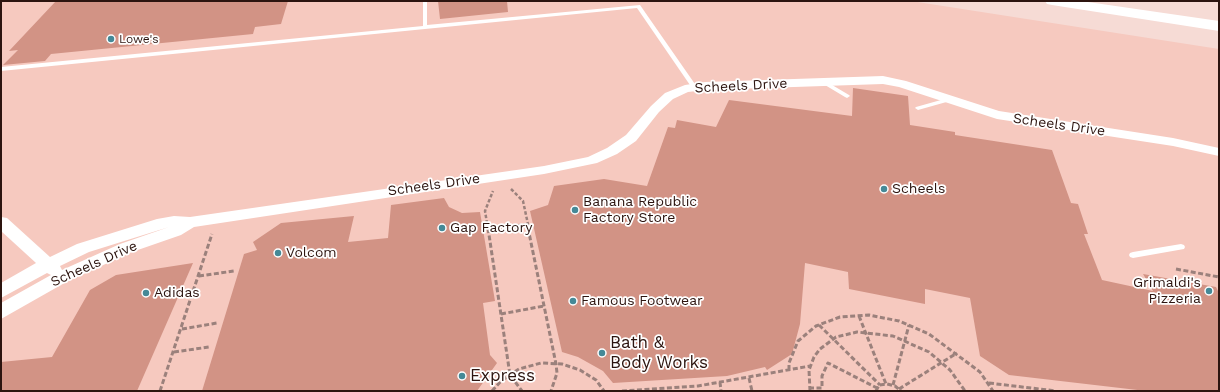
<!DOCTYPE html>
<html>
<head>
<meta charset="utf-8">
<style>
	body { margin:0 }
	#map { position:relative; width:1220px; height:392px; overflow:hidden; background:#f6dbd5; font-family:"Work Sans",sans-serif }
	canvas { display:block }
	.frame { position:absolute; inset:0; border:2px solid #2c140f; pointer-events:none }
</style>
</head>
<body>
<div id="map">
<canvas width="1220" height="392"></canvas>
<div class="frame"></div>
</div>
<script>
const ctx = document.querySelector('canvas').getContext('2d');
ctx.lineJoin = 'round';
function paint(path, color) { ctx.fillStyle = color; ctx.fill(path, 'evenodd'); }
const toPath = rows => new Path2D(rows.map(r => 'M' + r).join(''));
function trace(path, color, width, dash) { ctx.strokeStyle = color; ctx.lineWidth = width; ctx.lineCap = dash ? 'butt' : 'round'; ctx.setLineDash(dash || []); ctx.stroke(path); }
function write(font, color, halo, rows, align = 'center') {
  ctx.font = font + ' "Work Sans",sans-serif'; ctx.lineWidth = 3.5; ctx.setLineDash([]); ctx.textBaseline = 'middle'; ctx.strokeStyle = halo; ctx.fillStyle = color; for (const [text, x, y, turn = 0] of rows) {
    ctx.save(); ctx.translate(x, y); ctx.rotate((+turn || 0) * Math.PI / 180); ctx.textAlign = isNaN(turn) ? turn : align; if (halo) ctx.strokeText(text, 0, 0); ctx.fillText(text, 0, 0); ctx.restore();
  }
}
paint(toPath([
	[1,1,911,1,1219,49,1219,391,1,391]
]), '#f6c9bf');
paint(toPath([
	[56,1,288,1,281,24,255,27,253,34,51,54,45,61,3,65,18,50,9,51],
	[438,1,507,1,508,12,440,19],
	[853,88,908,96,910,125,955,132,955,135,1052,150,1071,203,1078,204,1088,234,1084,234,1102,280,1153,291,1143,274,1216,287,1219,293,1219,391,1146,391,1009,375,980,356,970,298,925,289,925,304,849,289,848,272,805,263,800,324,792,354,767,370,765,367,727,376,613,383,603,371,578,357,562,352,530,211,548,205,554,186,604,179,647,186,668,127,675,128,677,120,716,127,729,100,852,116],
	[444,198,449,207,462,213,480,212,495,301,483,303,490,355,497,363,477,391,202,391,244,254,257,250,253,242,281,223,354,216,348,242,388,238,391,205],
	[193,263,137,391,1,391,1,362,52,357,90,290,116,275]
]), '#d29385');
trace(toPath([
	[511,189,523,201,529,229],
	[488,229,485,211,493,191],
	[491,229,528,224]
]), '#9b817c', 2.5, [3.5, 2]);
trace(toPath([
	[488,228,510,375,522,391],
	[528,228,556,364,557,373,551,391],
	[488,229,499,228],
	[1176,269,1219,277],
	[199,276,234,271],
	[501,314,544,306],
	[859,316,886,384],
	[819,325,880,385],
	[182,329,217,323],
	[174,352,209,347],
	[789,370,789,363,798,341,816,326,840,317,869,315,899,321,929,334,980,372,993,391],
	[749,378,752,391],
	[720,382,721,391],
	[989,383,1056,391],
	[893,385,909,325],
	[809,388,822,388,822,376,828,363,877,388],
	[899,389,957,353],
	[160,391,212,234],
	[492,391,501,381,519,369,541,363,562,364,580,370,596,380,604,391],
	[622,391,698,386,810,366],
	[810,391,809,370,814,357,820,349,836,337,857,332,893,336,929,352,950,370,965,391],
	[876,391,879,385,887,384,895,386,901,391]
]), '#9b817c', 3, [5, 2.5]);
paint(toPath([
	[423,1,427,1,427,25,640,5,697,87,694,89,692,88,637,8,1,71,1,67,423,26,423,1],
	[822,79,849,95,850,96,847,98,845,97,820,82,819,81,822,79],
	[948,98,951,100,950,101,918,110,915,108,916,107,948,98],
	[1181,244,1184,245,1185,247,1184,249,1133,258,1130,257,1129,255,1130,253,1133,252,1181,244]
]), '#fff');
paint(toPath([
	[883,76,906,81,999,111,1173,138,1219,148,1219,156,1173,146,997,119,899,87,883,84,705,90,688,92,673,99,659,112,636,141,617,154,597,163,544,174,194,227,181,235,132,252,68,281,1,319,1,303,51,275,47,273,1,298,1,283,36,263,1,231,1,217,7,218,50,257,77,244,157,219,174,216,190,217,544,166,588,157,607,148,626,135,651,106,665,93,685,85,705,82,883,76],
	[169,227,120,244,62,270,60,266,89,252,169,227]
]), '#fff');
paint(toPath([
	[1045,1,1081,1,1219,21,1219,31,1052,5,1047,4,1045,1]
]), '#fff');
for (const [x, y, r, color] of [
	[111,39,4,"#458997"],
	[884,189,4,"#458997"],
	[575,210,4,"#458997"],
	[442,228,4,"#458997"],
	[278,253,4,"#458997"],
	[1209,291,4,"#458997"],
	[146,293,4,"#458997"],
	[573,301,4,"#458997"],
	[602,353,4,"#458997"],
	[462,376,4,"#458997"]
]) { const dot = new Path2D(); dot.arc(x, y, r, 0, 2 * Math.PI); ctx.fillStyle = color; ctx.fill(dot); trace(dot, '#fff', 1.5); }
write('12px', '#2c140f', '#fff', [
	["Lowe's",119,39]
], 'left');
write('14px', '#2c140f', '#fff', [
	["Scheels Drive",741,86,-3],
	["Scheels Drive",1059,125,8],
	["Scheels Drive",434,185,-8],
	["Scheels Drive",94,264,-24]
]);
write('14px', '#2c140f', '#fff', [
	["Scheels",892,189],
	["Banana Republic",583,202],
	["Factory Store",583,218],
	["Gap Factory",450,228],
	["Volcom",286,253],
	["Grimaldi's",1201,283,"right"],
	["Pizzeria",1201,299,"right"],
	["Adidas",154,293],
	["Famous Footwear",581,301]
], 'left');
write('17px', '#2c140f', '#fff', [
	["Bath &",610,343],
	["Body Works",610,363],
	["Express",470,376]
], 'left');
</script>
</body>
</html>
